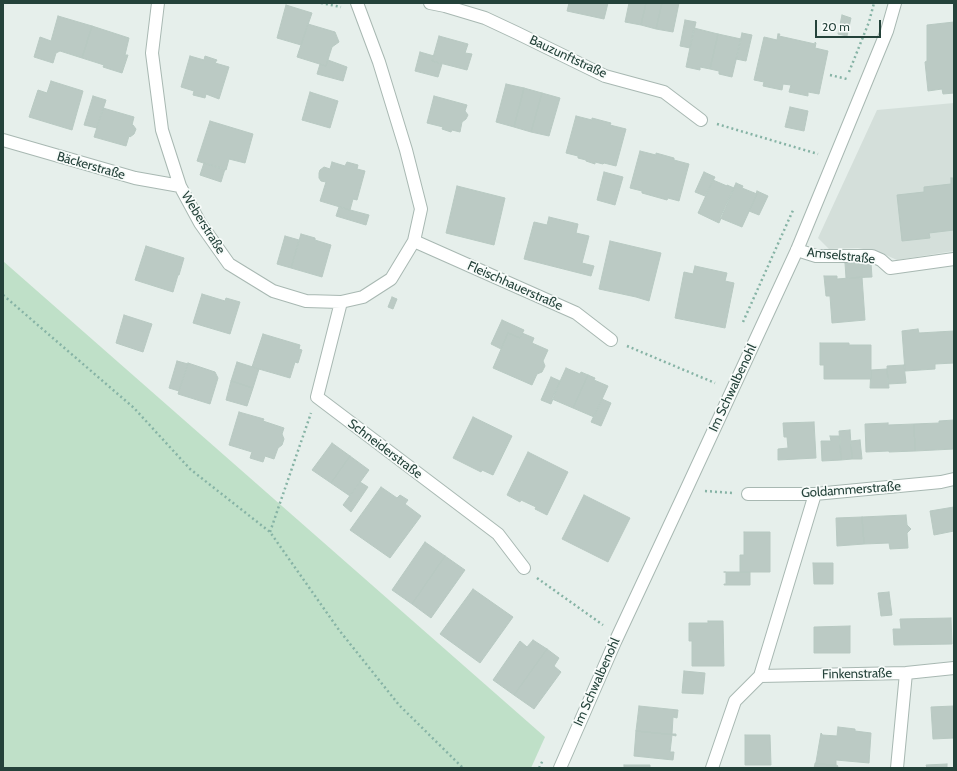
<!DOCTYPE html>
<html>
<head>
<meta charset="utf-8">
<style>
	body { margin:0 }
	#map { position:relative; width:957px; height:771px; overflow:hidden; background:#e6efeb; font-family:Cabin,sans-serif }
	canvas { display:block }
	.frame { position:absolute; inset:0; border:4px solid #24423a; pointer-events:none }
	.scale { position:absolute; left:815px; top:20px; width:66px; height:18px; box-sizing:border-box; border:2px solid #24423a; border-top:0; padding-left:5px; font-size:12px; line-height:14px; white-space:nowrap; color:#24423a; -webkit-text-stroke:3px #f7fbf9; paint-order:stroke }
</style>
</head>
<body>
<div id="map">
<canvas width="957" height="771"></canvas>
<div class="frame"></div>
<div class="scale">20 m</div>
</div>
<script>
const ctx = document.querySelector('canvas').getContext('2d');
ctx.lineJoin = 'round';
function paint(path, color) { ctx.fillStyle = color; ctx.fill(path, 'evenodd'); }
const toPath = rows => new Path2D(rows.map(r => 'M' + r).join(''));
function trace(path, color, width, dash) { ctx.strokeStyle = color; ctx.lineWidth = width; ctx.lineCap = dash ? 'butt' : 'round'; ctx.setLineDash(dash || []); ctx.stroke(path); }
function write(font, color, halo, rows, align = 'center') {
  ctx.font = font + ' Cabin,sans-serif'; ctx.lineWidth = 3.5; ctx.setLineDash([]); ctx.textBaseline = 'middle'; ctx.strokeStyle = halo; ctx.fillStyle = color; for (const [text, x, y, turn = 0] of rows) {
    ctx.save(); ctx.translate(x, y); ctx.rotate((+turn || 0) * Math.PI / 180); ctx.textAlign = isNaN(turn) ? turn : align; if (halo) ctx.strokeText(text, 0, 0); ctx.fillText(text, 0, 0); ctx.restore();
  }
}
paint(toPath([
	[954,103,954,251,897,260,879,252,858,248,829,249,818,238,877,110]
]), '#d4dfda');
paint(toPath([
	[3,261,545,737,531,768,3,768]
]), '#bfe0c8');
const building = toPath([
	[569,3,608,3,604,19,567,11,569,3],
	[629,3,646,3,641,25,625,22,629,3],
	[646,3,662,3,656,29,641,25,646,3],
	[662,3,679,3,673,32,656,29,662,3],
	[286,5,312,13,301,45,277,38,286,5],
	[842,15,851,18,847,36,838,34,842,15],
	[58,16,92,26,82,58,60,51,56,53,53,63,34,57,40,37,51,41,58,16],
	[685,20,696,22,690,48,680,46,685,20],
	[954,22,954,93,943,94,942,89,928,91,925,62,927,61,927,25,954,22],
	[308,24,335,32,339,42,332,47,326,66,297,57,308,24],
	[92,26,129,38,125,55,128,55,122,73,103,67,104,65,82,58,92,26],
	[694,28,718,34,710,69,700,67,700,70,686,67,694,28],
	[742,33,752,35,746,61,736,59,742,33],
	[718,34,741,39,732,77,719,74,719,71,710,69,718,34],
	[778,34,780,34,779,36,815,44,815,42,816,43,815,48,828,51,819,94,808,92,808,96,789,92,791,85,783,84,782,90,763,86,764,82,754,80,764,37,777,40,778,34],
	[439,36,468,44,465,53,472,54,467,70,432,61,439,36],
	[420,52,434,56,432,61,442,64,438,77,415,71,420,52],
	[190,56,204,60,205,56,217,60,215,63,229,67,219,99,206,94,205,98,193,95,194,91,181,87,190,56],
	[328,60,347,67,343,81,317,74,320,64,326,66,328,60],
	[51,81,83,91,72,130,29,117,38,90,47,93,51,81],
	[506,84,524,88,514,127,496,122,506,84],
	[524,88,542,93,531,132,514,127,524,88],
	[310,92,338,101,330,128,302,120,310,92],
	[542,93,560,98,549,136,531,132,542,93],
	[93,96,106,100,97,128,84,125,93,96],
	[434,96,467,105,465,111,468,115,466,119,462,122,460,132,452,130,451,132,442,129,443,127,427,123,434,96],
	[790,107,808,111,804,131,785,127,790,107],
	[103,108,134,117,132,125,133,125,136,129,134,134,130,137,129,136,126,146,94,137,103,108],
	[576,116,592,120,592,118,611,123,610,125,626,129,616,166,604,163,603,164,595,162,595,164,586,161,586,160,578,158,578,156,566,153,576,116],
	[210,121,253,134,245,163,229,159,226,170,197,161,210,121],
	[640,151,656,155,656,153,674,158,674,160,689,164,679,201,668,198,667,200,642,193,642,191,630,188,640,151],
	[332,162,345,166,347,162,358,165,357,169,365,171,357,200,353,199,350,210,320,201,326,182,321,181,319,178,319,173,320,170,324,167,330,169,332,162],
	[204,163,225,169,221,182,200,175,204,163],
	[604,172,623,177,615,205,597,200,604,172],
	[704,172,715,177,705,196,695,192,704,172],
	[951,178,954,178,954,230,929,233,930,238,902,241,897,195,924,192,924,187,951,184,951,178],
	[713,180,727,186,727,185,734,188,719,223,698,213,713,180],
	[736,183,743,186,742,188,757,194,742,227,720,218,736,183],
	[457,186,505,198,494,245,446,233,457,186],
	[757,191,768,196,759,215,749,211,757,194,756,194,757,191],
	[339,207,369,215,366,225,336,216,339,207],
	[549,217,578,224,576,233,589,236,582,263,594,266,591,276,524,259,534,222,547,225,549,217],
	[301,234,315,238,315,240,331,245,322,277,291,268,301,234],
	[285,236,299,240,291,268,277,264,285,236],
	[610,241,661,253,649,301,636,297,599,289,610,241],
	[146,246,184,258,179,275,178,275,173,292,135,280,146,246],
	[845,263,871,263,872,277,846,278,845,263],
	[695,266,727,273,725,281,734,283,725,328,675,318,684,272,693,274,695,266],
	[824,276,837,276,837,279,862,277,865,320,832,323,830,296,826,296,824,276],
	[202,294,225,301,226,298,240,302,230,334,193,323,202,294],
	[392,297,397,299,393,309,388,307,392,297],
	[124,315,152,324,143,352,116,343,124,315],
	[502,320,524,330,520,338,508,333,501,349,491,344,502,320],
	[918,329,919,333,954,331,954,363,935,364,935,369,905,371,902,331,918,329],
	[508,333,520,338,522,333,534,338,532,343,548,350,543,361,545,366,542,372,537,374,532,385,493,368,508,333],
	[263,334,300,345,299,349,302,350,298,363,295,362,290,378,252,367,263,334],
	[820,343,849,343,849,345,871,345,871,379,824,379,824,365,820,365,820,343],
	[177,361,188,364,179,391,169,388,177,361],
	[237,362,259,369,253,388,231,381,237,362],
	[188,363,215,372,218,378,210,404,178,394,188,363],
	[904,365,906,383,888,384,887,366,904,365],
	[566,368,580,374,581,372,588,375,573,408,552,399,566,368],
	[887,369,889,388,870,388,871,370,887,369],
	[588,375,595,378,594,380,608,386,594,417,573,408,588,375],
	[551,377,560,381,551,404,541,400,551,377],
	[231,381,253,388,247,406,226,400,231,381],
	[602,399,611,403,601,426,591,422,602,399],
	[239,412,264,419,263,421,284,428,282,434,284,439,282,445,278,448,274,459,265,456,263,462,250,458,252,452,229,445,239,412],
	[473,417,512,436,493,475,482,470,481,472,453,458,473,417],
	[954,420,954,449,915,451,914,424,939,423,939,421,954,420],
	[814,422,816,458,778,460,778,449,788,448,787,437,784,437,783,423,814,422],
	[888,423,888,425,914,424,915,451,889,452,889,451,866,452,865,424,888,423],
	[850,430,852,459,841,460,839,431,850,430],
	[830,436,840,436,841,460,822,461,821,441,831,441,830,436],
	[860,440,862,459,852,459,851,441,860,440],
	[332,443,350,456,331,483,312,470,332,443],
	[528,452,568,472,547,515,535,509,536,507,521,500,520,502,507,495,528,452],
	[350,456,369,470,350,496,331,483,350,456],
	[360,482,368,487,351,512,343,505,360,482],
	[381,487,397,498,400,495,408,500,405,504,421,516,390,558,350,530,381,487],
	[584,495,630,518,608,562,562,539,584,495],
	[954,507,954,531,934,535,930,511,954,507],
	[906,515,907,525,911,529,907,533,908,548,890,549,889,543,864,544,862,517,906,515],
	[862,517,864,544,837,546,836,518,862,517],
	[744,532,770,532,770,572,740,572,740,555,744,555,744,532],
	[425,542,445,556,412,604,392,590,425,542],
	[445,556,465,570,431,618,412,604,445,556],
	[813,563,833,563,833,584,814,584,813,563],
	[724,572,750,572,750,585,724,585,724,584,726,584,726,572,724,572],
	[473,589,513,617,480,663,440,634,473,589],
	[889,592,892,615,881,616,878,593,889,592],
	[951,618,952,644,894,645,893,629,901,629,900,619,951,618],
	[708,621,723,621,724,666,692,666,692,641,689,641,689,623,708,623,708,621],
	[850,626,850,653,814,653,814,627,850,626],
	[533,640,547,649,514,695,493,680,520,641,527,647,533,640],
	[547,649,559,658,554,666,561,672,534,709,514,695,547,649],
	[684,671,705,673,703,694,682,693,684,671],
	[639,706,678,710,677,718,673,717,672,734,676,734,676,735,636,731,639,706],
	[954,706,954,738,933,739,931,707,954,706],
	[838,727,855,729,855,731,871,733,869,763,836,760,836,765,815,764,816,762,821,733,822,734,822,735,837,736,838,727],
	[636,731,676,735,676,736,672,735,670,752,674,752,673,760,634,756,636,731],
	[745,735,770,735,771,765,745,765,745,735],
	[815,764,836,765,838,766,837,768,814,768,815,764],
	[947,764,947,768,927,768,926,765,947,764],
	[624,765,650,765,650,768,624,768,624,765]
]);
paint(building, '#bbcac4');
trace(building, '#b8c9c2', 1);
const minor = toPath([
	[158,3,152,53,162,130,180,186,200,223,229,264,273,291,306,301,341,302,363,297,391,279,414,241,421,209,406,150,379,62,357,3],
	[430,3,445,6,485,18,517,33,605,76,664,92,701,120],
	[3,140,135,178,180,186],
	[414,241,576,313,611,340],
	[797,250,816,256,872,256,881,260,890,268,954,259],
	[341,302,317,397,498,534,524,568],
	[748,494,815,494,941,482,954,479],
	[760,676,906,673,954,668],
	[712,768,735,701,760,676,815,494],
	[897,768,906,673]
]);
const tertiary = toPath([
	[560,768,615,642,686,490,797,250,887,31,895,3]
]);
trace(minor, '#a8b8b2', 14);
trace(tertiary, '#a8b8b2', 14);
trace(toPath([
	[321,3,341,7],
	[849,72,869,22,874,3],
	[830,75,847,79],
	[717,124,818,154],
	[3,295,134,408,190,469,270,532,339,630,399,705,463,768],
	[743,322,794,208],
	[627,346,715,383],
	[705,491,732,493],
	[270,532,311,413],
	[537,578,603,625],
	[539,768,543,760]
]), '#86b3a5', 2.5, [2, 3]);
trace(minor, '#fff', 12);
trace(tertiary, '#fff', 12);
write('13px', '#24423a', '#f7fbf9', [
	["Bauzunftstraße",568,57,25],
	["Bäckerstraße",91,166,16],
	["Weberstraße",203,223,58],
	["Amselstraße",841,256,6],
	["Fleischhauerstraße",515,286,24],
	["Im Schwalbenohl",733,388,-65],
	["Schneiderstraße",385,449,37],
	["Goldammerstraße",851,490,-4],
	["Finkenstraße",857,674,-1],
	["Im Schwalbenohl",597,682,-66]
]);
</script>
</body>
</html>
